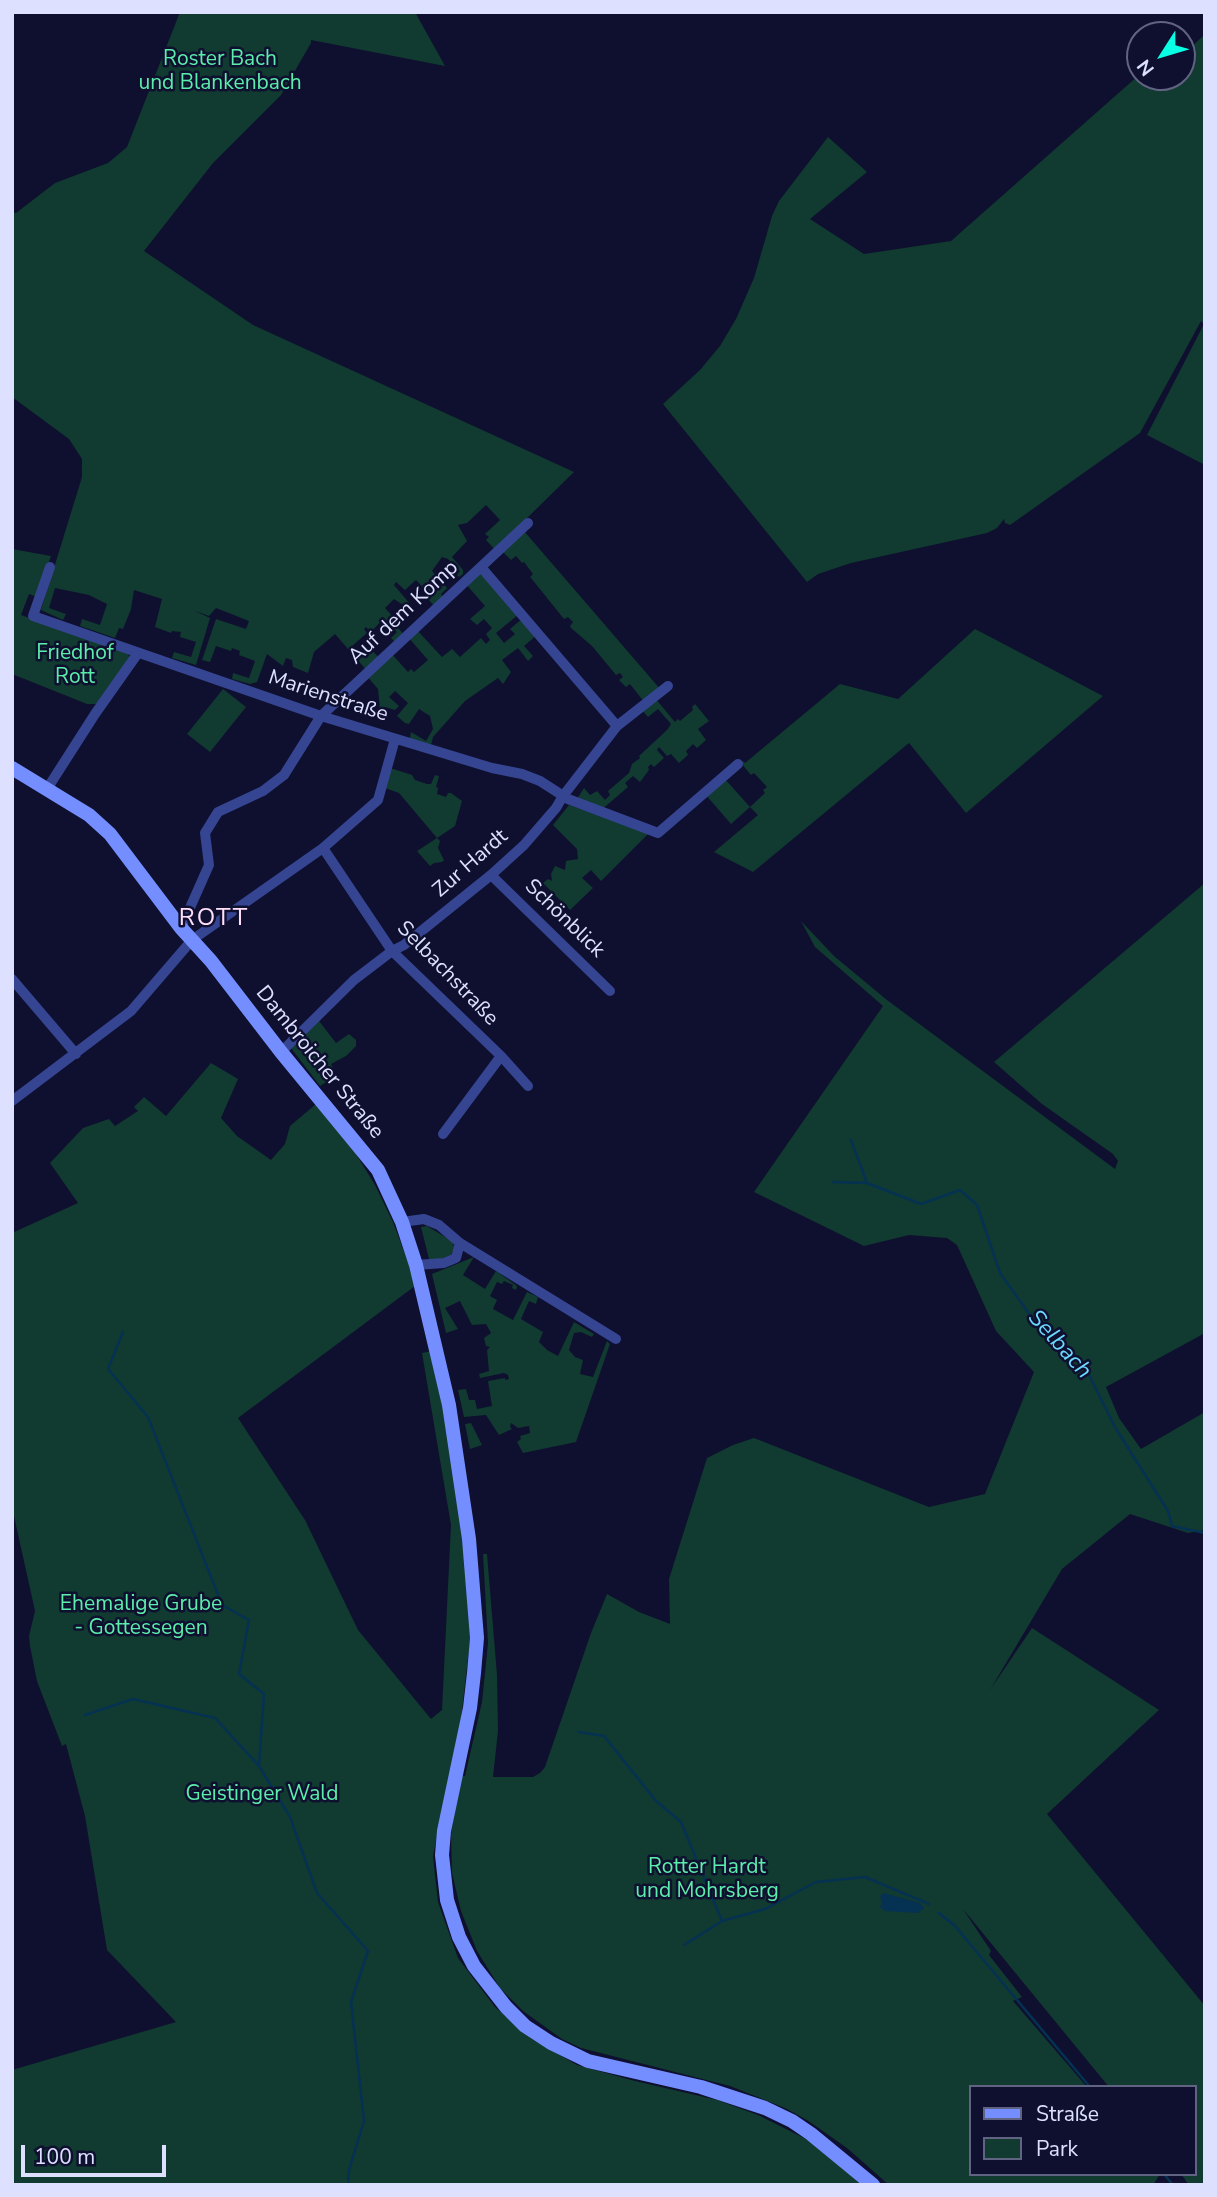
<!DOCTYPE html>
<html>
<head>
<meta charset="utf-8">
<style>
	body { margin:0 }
	#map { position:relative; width:1217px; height:2197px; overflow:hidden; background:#0f102f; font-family:"Nunito Sans",sans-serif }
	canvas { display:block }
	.frame { position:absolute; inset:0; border:14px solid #dde0ff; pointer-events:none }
	.legend { position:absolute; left:969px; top:2085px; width:228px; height:91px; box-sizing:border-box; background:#0f102f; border:2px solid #616382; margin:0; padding:9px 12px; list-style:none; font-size:21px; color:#dde0ff }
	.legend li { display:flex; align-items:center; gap:14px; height:35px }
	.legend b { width:35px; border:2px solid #616382 }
	.north { position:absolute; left:1126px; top:21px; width:70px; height:70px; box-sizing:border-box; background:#0f102f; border:2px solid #616382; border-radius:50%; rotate:233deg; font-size:19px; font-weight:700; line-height:28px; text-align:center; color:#dde0ff }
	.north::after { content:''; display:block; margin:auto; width:24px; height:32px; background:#09ffe4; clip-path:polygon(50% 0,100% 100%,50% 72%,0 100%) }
	.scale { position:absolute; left:21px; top:2145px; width:145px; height:32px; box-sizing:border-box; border:4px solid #dde0ff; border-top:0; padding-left:9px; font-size:21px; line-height:24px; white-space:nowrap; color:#dde0ff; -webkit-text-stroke:5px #0f102f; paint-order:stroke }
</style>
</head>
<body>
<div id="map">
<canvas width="1217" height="2197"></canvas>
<div class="frame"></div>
<ul class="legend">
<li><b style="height:9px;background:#748eff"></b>Straße</li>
<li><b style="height:19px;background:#113a30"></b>Park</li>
</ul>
<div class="north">N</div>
<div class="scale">100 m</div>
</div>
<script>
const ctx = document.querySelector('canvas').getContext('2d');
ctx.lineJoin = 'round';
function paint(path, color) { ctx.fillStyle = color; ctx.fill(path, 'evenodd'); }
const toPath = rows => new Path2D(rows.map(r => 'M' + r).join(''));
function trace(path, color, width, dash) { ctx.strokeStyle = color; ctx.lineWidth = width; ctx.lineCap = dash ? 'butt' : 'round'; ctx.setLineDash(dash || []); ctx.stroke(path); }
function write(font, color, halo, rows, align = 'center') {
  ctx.font = font + ' "Nunito Sans",sans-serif'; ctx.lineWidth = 5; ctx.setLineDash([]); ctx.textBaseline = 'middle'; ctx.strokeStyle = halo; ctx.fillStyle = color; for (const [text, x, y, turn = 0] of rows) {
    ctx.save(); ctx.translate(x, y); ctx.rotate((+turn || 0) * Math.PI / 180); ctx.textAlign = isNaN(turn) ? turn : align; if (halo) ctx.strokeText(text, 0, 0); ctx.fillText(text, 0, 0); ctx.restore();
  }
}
paint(toPath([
	[180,12,415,12,445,66,311,40,311,43,281,95,213,163,144,251,253,325,574,472,524,521,524,531,661,690,645,703,630,684,626,687,619,680,623,677,620,673,616,675,592,646,571,628,570,626,573,622,568,617,564,619,531,578,530,577,533,574,524,562,522,563,516,556,511,560,500,549,497,552,486,540,489,537,485,534,500,520,486,505,467,523,458,525,467,541,452,557,463,570,463,574,459,577,457,575,460,571,448,559,442,557,432,571,447,588,441,594,445,600,436,608,428,599,431,596,416,580,405,590,396,582,394,585,410,604,406,607,394,599,385,608,394,618,392,621,406,637,398,645,391,638,397,632,383,619,371,632,366,627,364,629,367,633,352,646,362,656,370,652,370,648,382,661,391,653,408,672,411,669,414,672,428,660,408,637,416,629,442,657,452,649,460,657,481,638,486,644,490,640,486,634,492,628,484,619,477,625,470,619,485,606,465,583,480,569,519,614,496,633,504,643,515,634,510,629,523,618,538,634,524,646,533,656,528,661,518,648,502,660,511,672,503,684,498,678,465,701,433,737,431,745,409,743,411,732,426,741,433,729,430,716,419,709,409,724,405,723,397,716,408,703,395,691,389,697,399,706,395,710,385,707,380,710,378,689,366,675,368,672,335,634,314,652,308,673,293,667,292,660,286,658,283,666,267,654,257,682,250,684,232,679,233,673,249,678,255,661,239,655,240,651,232,648,231,651,216,646,210,662,202,660,216,619,246,629,249,621,216,608,209,616,195,611,210,618,196,665,172,658,174,652,191,657,196,642,180,637,181,632,172,631,171,633,155,627,162,599,134,590,131,609,123,629,119,628,115,638,80,626,82,619,100,625,107,604,89,595,55,588,49,608,66,614,63,620,41,610,82,477,82,459,69,439,12,397,12,212,16,213,55,183,108,163,127,147],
	[1205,34,1205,465,1147,435,1204,324,1201,321,1140,433,1010,525,1005,523,1004,519,997,528,987,533,851,563,818,574,807,582,663,404,700,370,720,346,736,319,754,278,772,216,779,201,828,137,867,172,810,219,864,254,951,241,1139,75,1148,89,1161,77,1182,77,1182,56],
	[12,549,51,556,37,597,29,594,21,615,128,653,130,660,98,704,87,704,12,674],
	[975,629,1103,696,966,813,909,743,753,872,714,852,758,815,750,807,731,824,705,794,724,778,750,807,765,793,763,790,767,787,754,773,751,775,741,763,743,761,745,763,840,684,898,699],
	[223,689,246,707,210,752,187,734],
	[654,697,675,722,678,719,680,721,693,710,692,707,695,704,709,721,698,729,706,740,697,748,693,744,686,751,688,755,679,763,671,754,667,756,659,747,657,750,664,758,654,767,651,764,648,767,649,770,640,782,633,776,625,783,628,787,600,811,575,802,584,788,590,795,597,791,605,800,610,795,608,791,629,773,632,764,640,758,639,756,667,730,671,724,658,709,648,717,641,709],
	[387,767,412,775,415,780,427,784,431,784,435,775,439,776,436,787,438,788,437,794,446,797,448,793,451,793,462,801,455,826,437,838,440,841,438,848,444,860,442,862,434,863,430,866,417,851,437,838,399,793,382,787],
	[569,805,649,833,601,881,591,870,582,878,593,888,570,910,543,883,548,879,552,881,551,874,555,866,565,870,566,861,578,859,577,849,553,825],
	[1205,883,1205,1333,1106,1387,1119,1418,1141,1449,1205,1412,1205,1530,1188,1533,1130,1514,1062,1569,990,1690,1032,1628,1159,1710,1047,1814,1205,2006,1205,2185,1189,2185,1181,2174,1194,2174,1194,2087,1109,2087,963,1909,991,1951,989,1955,1022,1997,1013,2001,1087,2087,970,2087,970,2174,1160,2174,1153,2185,889,2185,847,2148,807,2120,785,2108,730,2086,581,2048,562,2039,523,2011,500,1988,477,1951,461,1911,452,1873,451,1835,460,1776,465,1776,482,1702,488,1643,483,1554,487,1554,497,1675,498,1731,493,1777,533,1777,540,1773,545,1767,591,1633,607,1594,639,1612,670,1624,669,1579,707,1458,733,1445,754,1438,929,1507,985,1494,1034,1372,996,1331,957,1245,947,1238,909,1235,864,1246,754,1192,883,1006,815,947,801,921,834,956,887,1000,1115,1169,1118,1161,1113,1154,1042,1104,994,1062],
	[319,1021,336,1043,349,1034,356,1040,356,1046,346,1056,331,1064,333,1068,330,1073,334,1077,320,1086,291,1048],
	[211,1063,238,1079,221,1118,237,1136,271,1160,285,1144,290,1126,316,1104,356,1154,375,1185,393,1222,412,1273,415,1286,238,1418,305,1520,358,1630,431,1719,442,1710,451,1525,422,1353,432,1351,449,1424,469,1579,470,1641,461,1719,433,1856,438,1902,458,1958,495,2007,532,2039,577,2065,635,2081,717,2100,758,2115,808,2140,864,2185,12,2185,12,2070,176,2022,107,1950,85,1816,66,1744,62,1746,37,1681,30,1646,29,1636,35,1611,12,1507,12,1233,78,1203,50,1163,83,1128,109,1119,115,1126,138,1111,134,1107,144,1097,166,1116],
	[427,1226,452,1241,455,1249,451,1255,440,1260,429,1259,421,1227],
	[474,1257,463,1275,485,1289,496,1271,517,1286,516,1290,512,1288,513,1285,504,1281,502,1284,497,1282,490,1296,497,1300,493,1309,513,1320,527,1292,538,1297,536,1304,529,1301,521,1319,543,1332,539,1342,547,1350,558,1356,574,1322,594,1334,592,1337,581,1332,574,1333,569,1350,575,1357,583,1360,580,1374,593,1377,607,1341,610,1344,576,1442,523,1453,517,1442,521,1439,520,1436,530,1433,529,1426,518,1428,511,1423,510,1427,512,1429,499,1435,486,1415,464,1417,458,1390,466,1389,469,1400,475,1400,477,1409,492,1406,488,1381,505,1378,505,1380,509,1379,508,1375,504,1373,480,1378,479,1374,489,1371,487,1350,490,1347,486,1346,484,1338,491,1333,486,1324,472,1325,460,1301,445,1308,458,1329,446,1333,432,1274],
	[471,1423,482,1445,470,1449,465,1424]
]), '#113a30');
paint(toPath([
	[884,1893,920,1903,924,1908,918,1913,885,1911,880,1907,882,1903,880,1896]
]), '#053152');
trace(toPath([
	[851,1140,867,1183,921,1204,960,1190,977,1205,1000,1273,1035,1322,1086,1369,1116,1429,1168,1511,1172,1526,1205,1533],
	[833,1182,867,1183],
	[123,1332,108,1369,148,1417,222,1605,249,1620,239,1674,264,1694,259,1765],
	[85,1715,133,1699,215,1718,259,1766,290,1817,317,1893,368,1951,351,2002,364,2121,349,2170,348,2185],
	[579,1732,604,1736,656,1801,681,1822,722,1921],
	[939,1913,955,1926,1090,2087],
	[684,1945,722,1921,765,1909,816,1882,865,1877,929,1904],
	[1164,2174,1173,2185]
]), '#053152', 2.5);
trace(toPath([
	[50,567,33,616,321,716,492,768,522,774,540,781,568,799,658,833,738,764],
	[481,567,617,726],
	[47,789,95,714,138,653],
	[323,848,392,951,501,1056,528,1086],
	[491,875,610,991],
	[181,928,209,865,205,833,218,812,263,791,284,775,321,716,528,523],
	[12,979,76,1054],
	[281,1052,354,980,392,951,404,945,491,875,524,845,556,808,563,796,617,726,668,686],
	[12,1101,131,1011,192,940,323,848,378,800,395,739],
	[443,1134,501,1056],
	[402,1222,424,1219,439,1225,460,1243,456,1258,444,1263,416,1265],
	[460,1243,616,1339]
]), '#354592', 10);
trace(toPath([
	[12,768,89,815,110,834,181,928,211,961,281,1052,378,1170,402,1222,416,1265,449,1405,469,1539,477,1638,474,1673,470,1708,444,1831,442,1855,447,1900,459,1937,474,1966,506,2007,525,2026,551,2043,588,2061,701,2087,765,2108,792,2121,811,2134,873,2185]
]), '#748eff', 14);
write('21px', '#5bedaa', '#0f102f', [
	["Roster Bach",220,60],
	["und Blankenbach",220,84],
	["Friedhof",75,654],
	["Rott",75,678],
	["Ehemalige Grube",141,1605],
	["- Gottessegen",141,1629],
	["Geistinger Wald",262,1795],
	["Rotter Hardt",707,1868],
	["und Mohrsberg",707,1892]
]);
write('21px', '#dde0ff', '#0f102f', [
	["Auf dem Komp",404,613,-43],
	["Marienstraße",328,697,18],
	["Zur Hardt",471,864,-41],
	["Schönblick",564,919,44],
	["Selbachstraße",447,974,46],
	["Dambroicher Straße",319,1063,51]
]);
write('italic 23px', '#6bdaff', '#0f102f', [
	["Selbach",1059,1345,48]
]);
ctx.letterSpacing = '2px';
write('24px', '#ffdffa', '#0f102f', [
	["ROTT",214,919]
]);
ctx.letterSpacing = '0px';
</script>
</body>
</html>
